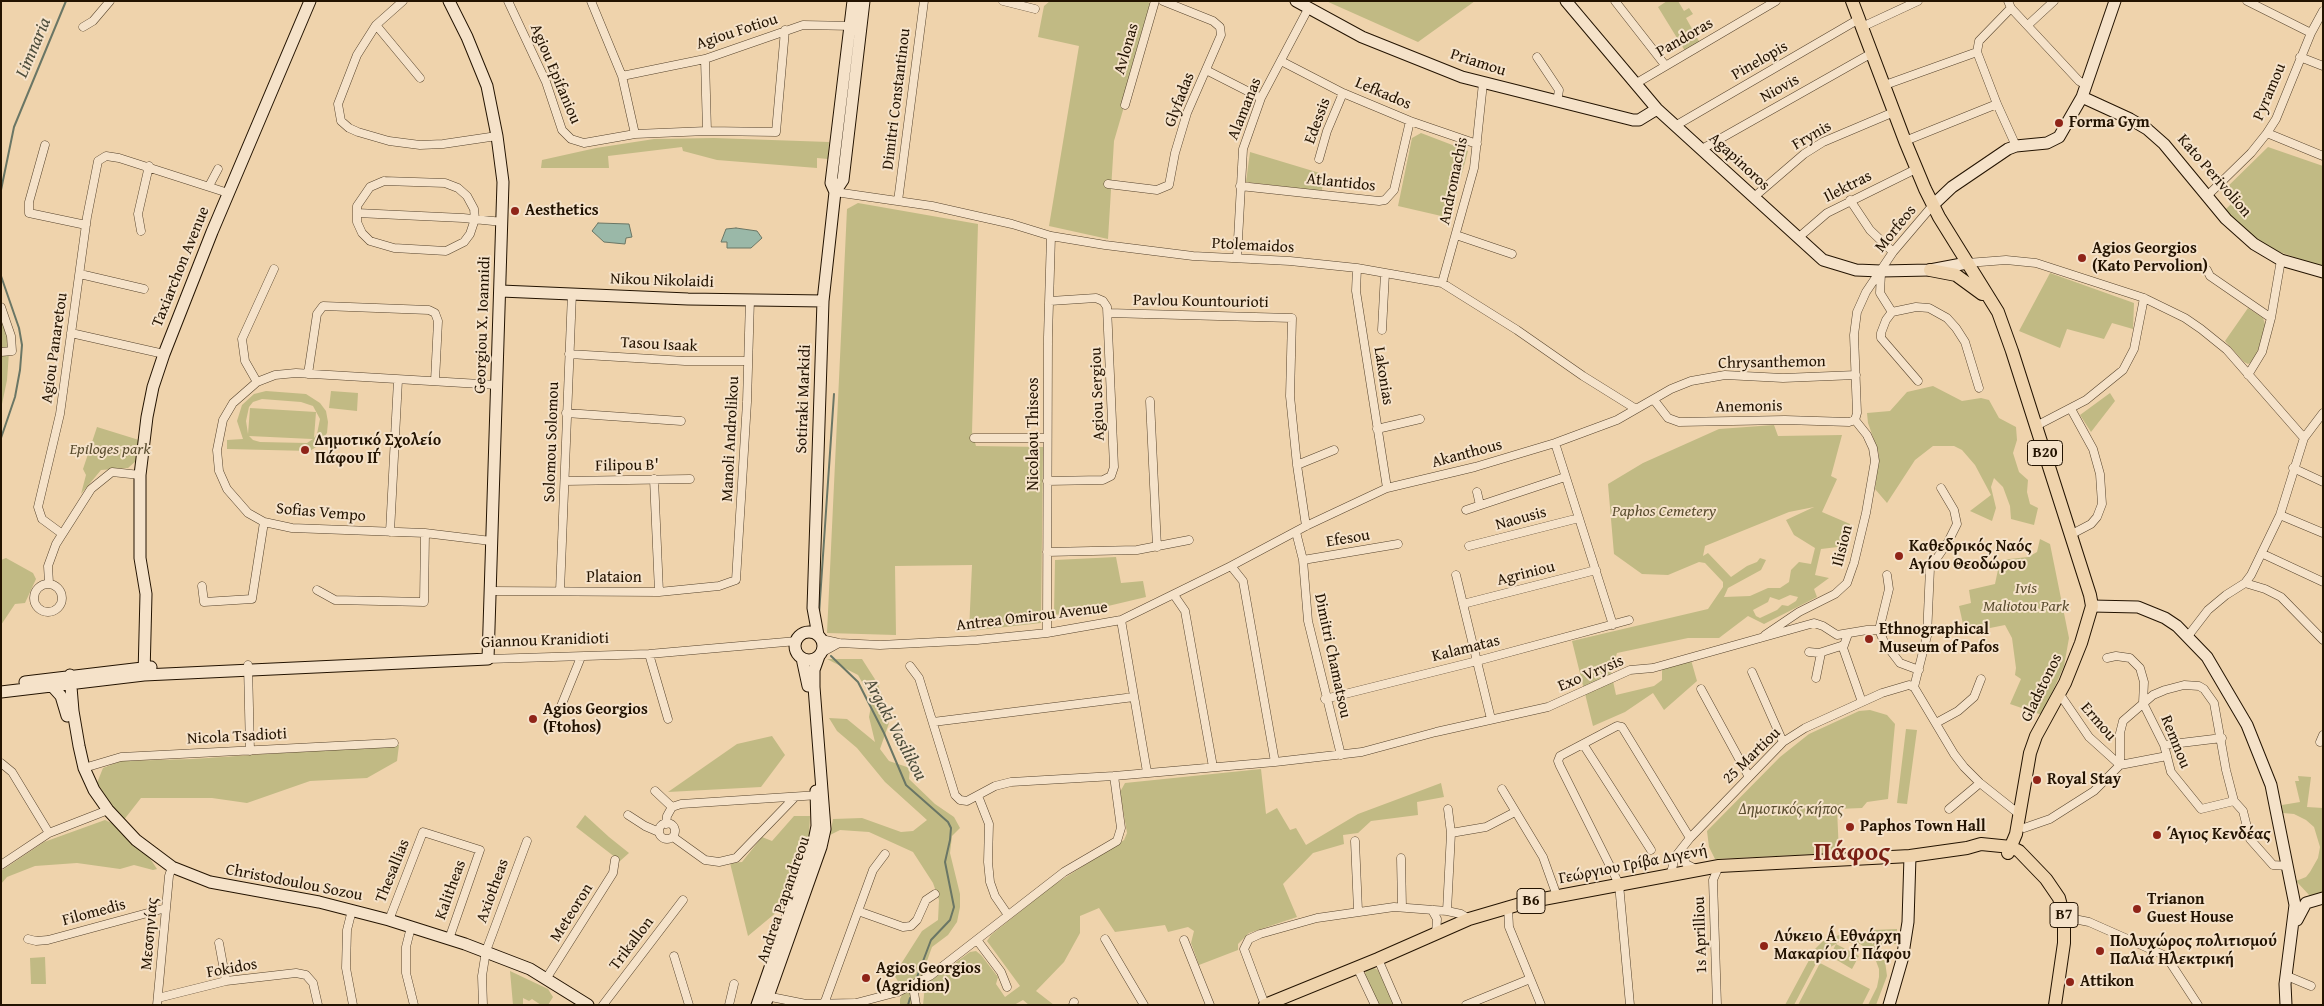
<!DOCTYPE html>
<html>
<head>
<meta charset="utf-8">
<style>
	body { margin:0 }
	#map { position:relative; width:2324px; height:1006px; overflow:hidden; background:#efd3ac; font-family:"Gentium Book Plus",serif }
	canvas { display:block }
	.frame { position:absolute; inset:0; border:2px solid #231301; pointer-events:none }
</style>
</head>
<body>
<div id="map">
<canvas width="2324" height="1006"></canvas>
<div class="frame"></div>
</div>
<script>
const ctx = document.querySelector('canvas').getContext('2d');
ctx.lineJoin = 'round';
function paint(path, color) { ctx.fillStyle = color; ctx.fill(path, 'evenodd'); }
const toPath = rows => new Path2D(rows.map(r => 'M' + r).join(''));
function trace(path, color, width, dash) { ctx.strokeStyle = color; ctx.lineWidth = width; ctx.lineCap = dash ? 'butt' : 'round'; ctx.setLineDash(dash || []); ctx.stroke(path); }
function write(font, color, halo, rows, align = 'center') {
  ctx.font = font + ' "Gentium Book Plus",serif'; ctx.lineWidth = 4; ctx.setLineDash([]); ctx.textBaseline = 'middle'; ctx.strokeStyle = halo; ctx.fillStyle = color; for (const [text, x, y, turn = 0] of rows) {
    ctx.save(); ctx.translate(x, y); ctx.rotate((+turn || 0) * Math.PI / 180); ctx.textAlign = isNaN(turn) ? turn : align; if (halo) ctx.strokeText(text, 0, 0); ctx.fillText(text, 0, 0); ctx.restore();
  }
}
paint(toPath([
	[1050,1,1145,1,1154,4,1114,141,1108,239,1049,226,1079,46,1038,37,1044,6],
	[1326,1,1475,1,1418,42],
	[1667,1,1678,1,1684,11,1689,8,1693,14,1686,18,1700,43,1685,51,1658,7],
	[1421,133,1468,151,1450,218,1398,206,1412,138],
	[714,138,829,142,828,159,817,158,817,168,717,160,683,151,682,147,608,156,609,168,541,168,542,160,596,148,654,139],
	[2268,147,2323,166,2323,267,2268,248,2251,237,2224,211,2233,202,2222,192],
	[1250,152,1323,174,1322,191,1246,182],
	[858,203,978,224,972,432,976,446,1043,447,1041,623,969,631,972,565,895,566,896,635,827,633,847,209],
	[2050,273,2134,303,2133,329,2112,323,2104,339,2067,329,2060,348,2019,331],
	[2248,308,2263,318,2266,327,2254,361,2248,364,2244,362,2225,341],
	[1,316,10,338,7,380,1,409],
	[1933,386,1962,401,1981,398,1989,400,1999,418,2016,427,2017,440,2013,453,2019,472,2028,480,2027,492,2030,504,2038,508,2034,525,2011,519,2010,506,2003,487,1994,478,1991,487,1996,508,1992,521,1970,511,1991,495,1975,465,1962,450,1954,446,1933,446,1915,460,1887,503,1875,489,1879,454,1868,423,1867,413,1890,411,1907,392],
	[266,391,306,394,320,403,326,411,328,422,327,433,316,447,310,451,227,449,227,440,243,439,237,421,242,405,254,394],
	[262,399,301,402,313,406,320,419,317,434,314,438,316,412,250,408,248,434,246,421,249,407,253,402],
	[249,436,312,439,313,439,307,443,260,442,253,440],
	[331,391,358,393,357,411,329,408],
	[2110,393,2115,401,2091,432,2080,415],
	[1774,425,1778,436,1842,435,1831,476,1837,479,1822,512,1850,524,1846,546,1821,549,1815,575,1829,578,1814,589,1817,597,1764,624,1748,616,1719,638,1688,638,1617,653,1611,672,1616,695,1654,686,1662,680,1662,669,1691,660,1697,681,1664,710,1653,693,1625,712,1593,726,1572,641,1708,609,1723,587,1723,582,1705,563,1699,562,1668,575,1642,574,1614,554,1608,484,1643,463,1719,429],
	[1814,507,1786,520,1794,535,1815,548,1811,564,1799,562,1791,570,1789,582,1780,588,1768,588,1750,596,1724,597,1728,588,1761,570,1766,560,1760,558,1757,562,1747,566,1731,577,1708,553,1703,556,1705,546,1789,512],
	[1790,595,1798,597,1796,601,1788,606,1782,605,1777,610,1760,618,1756,616,1753,610,1768,602,1770,597,1779,600],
	[97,427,139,440,136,461,128,468,101,470,81,494,86,475,83,469],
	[2040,539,2050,544,2069,638,2064,666,2042,715,2010,704,2021,679,2015,675,2016,668,2012,638,2005,625,1965,633,1959,606,1971,603,1969,590,1995,584,2000,560,2028,557,2037,552],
	[1116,557,1121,583,1143,581,1146,597,1066,616,1054,614,1055,560],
	[6,558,33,573,36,579,25,603,15,604,1,625,1,560],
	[827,659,862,659,878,684,887,711,889,723,880,749,889,761,910,768,909,779,935,804,954,817,960,828,952,836,950,853,960,894,960,907,957,922,948,935,932,947,913,1000,913,1005,900,1005,900,999,908,983,899,983,894,975,922,931,938,920,939,900,933,883,913,852,869,832,840,830,830,835,833,819,862,818,901,832,913,831,927,820,885,782,857,748,837,731,829,718,847,719,875,742,869,717,872,700,858,675],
	[1870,710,1887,715,1895,724,1888,799,1867,802,1862,808,1837,809,1839,853,1715,859,1709,847,1707,831,1780,757,1809,734,1859,711],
	[1906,729,1917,730,1907,804,1897,803],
	[772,736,785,755,761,787,668,792,737,744],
	[399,745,397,761,367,778,310,781,247,803,212,798,141,798,123,821,97,783,103,768,121,761,193,759],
	[1261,769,1266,814,1277,808,1290,830,1296,828,1306,845,1358,814,1441,783,1444,797,1417,802,1418,815,1371,821,1358,833,1343,835,1344,844,1313,853,1283,884,1297,917,1249,933,1238,944,1238,950,1199,965,1191,943,1194,931,1188,927,1168,932,1165,925,1115,932,1099,908,1080,916,1080,933,1064,962,1036,991,1054,1005,1029,1005,1023,1000,1014,1005,923,1005,925,985,970,952,976,951,981,955,998,977,996,984,1005,997,1020,986,987,941,991,935,1052,886,1124,840,1127,833,1120,792,1125,783],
	[2298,776,2311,777,2307,807,2323,808,2323,895,2310,896,2296,881,2306,877,2310,872,2318,858,2320,847,2314,827,2306,820,2294,814,2283,813,2282,805,2300,802,2295,781,2299,781],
	[585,815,609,837,629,853,620,861,576,827],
	[794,816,810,816,809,837,784,906,748,936,730,863,742,862,762,837,772,841],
	[105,820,114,824,120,832,149,857,157,869,153,870,134,865,120,869,77,863,35,866,7,877,1,884,1,871,44,842],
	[1897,929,1897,944,1874,945,1885,961,1887,976,1876,1005,1868,1005,1877,987,1879,977,1879,969,1873,953,1860,944,1839,942,1822,952,1794,1005,1785,1005,1815,949,1823,941,1839,935,1849,934,1858,935,1873,944,1873,930],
	[1836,944,1859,956,1852,969,1830,956],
	[45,957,46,984,31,984,30,958],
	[1820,963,1870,989,1862,1005,1798,1005],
	[1372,967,1378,970,1394,1005,1378,1005,1364,976,1367,969],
	[510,971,548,989,553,997,548,1005,541,1005,532,999,529,1001,523,998,523,1005,513,1005]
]), '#c1ba84');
const water = toPath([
	[598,223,629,224,632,237,626,238,625,244,604,242,592,231,598,223],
	[736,228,757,231,762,238,751,248,727,248,727,242,721,242,726,229,736,228]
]);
paint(water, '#9ab8a8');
trace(water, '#6a7665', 1);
trace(toPath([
	[1,190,14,127,66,1],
	[1,276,19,328,22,345,20,370,15,397,1,438],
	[819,614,834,394],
	[831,656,858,682,884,733,906,785,948,822,951,828,950,840,945,862,954,907,950,920,931,940,917,977],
	[908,1005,910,998]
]), '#6a7665', 2);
const street = toPath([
	[403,1,376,25,357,55,338,104,341,121,349,128,358,132,389,141,420,145,443,144,497,136],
	[508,1,546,82,562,130,571,139,584,143,635,134,707,131,776,132,785,30],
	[591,1,622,76,635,134],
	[1003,1,1035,9],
	[1615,1,1665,65],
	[2008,1,2011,8,2079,81,2086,85],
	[2247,1,2311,33],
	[2011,8,1979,41,1977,52,1997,104,2016,146],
	[376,25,420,78],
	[2028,25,2054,1],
	[83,27,93,21,110,1],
	[1862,27,1918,1],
	[1537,57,1559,90,1557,102],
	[2300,57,2323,66],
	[705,59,707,131],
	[1281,61,1343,93,1410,121,1477,144],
	[1206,70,1261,98],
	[622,76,705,59,803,25,853,26],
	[1635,84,1776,1],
	[1885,85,1977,52],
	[1125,105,1155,1],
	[1675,126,1859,19],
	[2267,133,2323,156],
	[1905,141,1997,104],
	[45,145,29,202,29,213,86,225],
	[1702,149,1872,53],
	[1319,159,1327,131,1343,93],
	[384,181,445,183,458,188,467,196,474,209,475,219,470,234,464,242,446,251,394,248,370,241,362,233,357,222,357,206,370,187,384,181],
	[1108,184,1157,190,1169,185,1175,153,1187,113,1221,35,1220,27,1213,21,1163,1],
	[209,186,218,169],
	[1240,186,1379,201,1385,200,1394,190,1410,121],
	[835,192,932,206,1012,224,1051,236,1105,245,1193,256,1290,261,1357,268,1442,283,1517,330,1583,376,1636,409],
	[2208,195,2251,153,2267,133,2276,119,2311,33,2323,11],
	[1754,197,1804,154,1823,142,1894,112],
	[1850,200,1870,230,1893,252],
	[898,201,924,1],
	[357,213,463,218,503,222],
	[141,231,138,214,149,166],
	[1456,235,1512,254],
	[1798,238,1827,213,1916,169],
	[1237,258,1243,149,1261,98,1308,9],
	[1967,263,2006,260,2036,263,2144,298,2185,318,2201,329,2227,350,2304,438],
	[1357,268,1356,291,1387,488],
	[2207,270,2210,276,2271,318],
	[1881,273,1880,293,1892,312],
	[80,274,144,289],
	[1442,283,1474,168,1483,83],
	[1,307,11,336,12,351,1,352],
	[1892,312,1916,307,1929,308,1947,318,1956,328,1965,342,1979,388],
	[1892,312,1886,320,1881,333,1881,338,1918,381],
	[1108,313,1292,318,1290,396,1297,465,1306,526],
	[1382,330,1385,273],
	[71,333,164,354],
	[569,354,685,361,748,361],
	[308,374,317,314,323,306,429,310,435,313,438,321,435,381],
	[2248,375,2262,352,2271,318,2281,260],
	[257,382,245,361,242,339,274,269],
	[1654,400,1668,418,1679,422,1785,420,1849,422,1855,420],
	[1150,401,1157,547],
	[2071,409,2093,449,2100,474,2102,504,2097,517,2091,524,2072,534],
	[566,413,681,421],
	[1855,420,1857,413,1854,335,1857,312,1866,292,1893,252,1933,205],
	[2036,426,2086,400,2123,370,2134,349,2144,298],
	[1377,429,1420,419],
	[974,438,1047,438],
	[1555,443,1613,625],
	[1297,465,1334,450],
	[2293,468,2323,482],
	[654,479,659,592],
	[565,481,690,479],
	[1047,481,1103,480,1111,476,1114,467,1107,307,1103,301,1096,298,1050,301],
	[1477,492,1480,505],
	[1466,510,1565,477],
	[2280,515,2323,533],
	[390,532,398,380],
	[1296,532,1303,560,1308,621,1341,755],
	[61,533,42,519,38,507,60,414,87,217,98,161,106,156,119,158,228,193],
	[491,541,425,533,292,528,264,522,248,513,227,489,219,471,217,450,223,420,233,403,257,382,275,375,296,373,497,385],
	[1469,546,1579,518],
	[1047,552,1137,550,1189,540],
	[2263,554,2323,582],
	[1303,560,1398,544],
	[1231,566,1243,581,1275,762],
	[1456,575,1491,719],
	[1887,575,1889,589,1879,630,1884,642,1900,663,1919,670],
	[49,583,48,566,56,544,91,489,112,472,140,475],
	[2245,583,2265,589,2281,597,2323,640],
	'34 598a14 14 0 1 1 28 0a14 14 0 1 1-28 0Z',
	[202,586,204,602,252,599,264,522],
	[317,590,335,600,424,602,425,533],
	[490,591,659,592,719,586,736,580,747,402,750,299],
	[560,591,572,293],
	[1174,595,1185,611,1213,767],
	[1463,604,1596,570],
	[1121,620,1147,772],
	[1047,633,1048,337,1051,236],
	[1848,634,1843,648,1862,702],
	[1765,635,1799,612,1835,594,1847,583,1854,563,1866,513,1875,461,1873,448,1867,435,1855,420],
	[2188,636,2208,610,2226,595,2245,583,2251,575,2280,515,2304,438,2323,413],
	[821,639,839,643,880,645,977,640,1047,633,1121,620,1231,566,1306,526,1387,488,1475,467,1555,443,1617,420,1671,389,1691,381,1725,375,1783,378,1856,375],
	[1809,652,1819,653,1844,645],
	[821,653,839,643],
	[649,654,668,719],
	[2107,658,2116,656,2130,658,2140,668,2144,682,2143,703,2164,745,2171,772,2201,809,2234,801],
	[488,659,649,654,797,641],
	[248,665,250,751],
	[910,666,919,678,955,795,960,800,967,801,995,786,1011,782,1114,776,1275,762,1362,752,1436,732,1548,707,1630,670,1653,668,1814,623,1823,626,1837,635,1867,630,1879,630],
	[1752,672,1783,742],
	[1816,678,1821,653],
	[1914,687,1927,636,1930,568,1948,542,1957,524,1954,510,1941,488],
	[1914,687,1954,754,1964,767,1980,783,2019,814],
	[1701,689,1749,777],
	[2059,693,2089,737,2120,765],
	[1325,699,1477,661,1629,620],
	[557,716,581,657],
	[933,722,1134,697],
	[1936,723,1958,711,1974,697,1981,679],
	[2320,742,2323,735],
	[1583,744,1651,850],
	[2164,745,2222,738],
	[1,763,12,772,49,833],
	[2120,765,2120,733,2123,721,2153,695,2165,690,2184,685,2199,686,2204,689,2214,703,2226,770,2234,801,2243,811,2250,839,2273,865,2288,866],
	[84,768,121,757,394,743],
	[1502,789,1543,857,1557,896],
	[655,791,672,807,681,804,819,795],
	[978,796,989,824,988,862,990,882,995,896,1008,915],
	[1949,809,1980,783],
	[628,815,645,826,659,832],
	'659 831a8 8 0 1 1 16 0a8 8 0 1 1-16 0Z',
	[666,824,667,816,672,807],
	[2024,828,2050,819,2094,791,2120,765,2167,756],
	[1451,833,1486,827,1515,812],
	[673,837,705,860,719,862,736,858,795,797],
	[1355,841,1358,911],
	[1681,850,1686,864,1696,869],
	[1401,858,1402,907],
	[1,865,49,833,108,810],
	[1671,873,1675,857,1690,838,1783,742,1805,728,1882,693,1909,685,1914,687],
	[1508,907,1509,927,1541,1005],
	[352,910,347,930,346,968,353,1005],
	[1432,910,1437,919,1436,934],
	[858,911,903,927,911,926,917,920,926,900,935,894],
	[1447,911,1451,833,1448,809],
	[2064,917,2089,922,2166,956,2198,1005],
	[389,920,423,832,480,850,449,939],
	[411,927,406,947,406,973,414,1005],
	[28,939,36,941,48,940,166,908],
	[1105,939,1144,1005],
	[977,940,1001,972,1007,987],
	[1184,940,1210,1005],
	[219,943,226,981],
	[674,956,689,1005],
	[1378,959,1398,1005],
	[1357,967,1375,1005],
	[2287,976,2311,986],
	[546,979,613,873,615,860],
	[913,986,916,1005],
	[766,996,806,1004,856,1003,898,992,930,976,1064,872,1117,841,1121,828,1114,776],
	[158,998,226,981,296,973,306,975,313,983,318,1005],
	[824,1004,873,870,885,854],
	[157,1005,169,876,172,867],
	[483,1005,482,976,486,951,527,841],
	[603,1005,683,900],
	[729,1005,734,984],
	[1073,1005,1074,1002],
	[1265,1005,1244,949,1249,939,1260,934,1317,918,1394,907,1447,911,1461,914,1469,919],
	[1466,1005,1530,979],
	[1630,1005,1619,884,1560,766,1558,761,1560,756,1617,726,1622,727,1690,838],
	[1717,1005,1713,880,1719,866]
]);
const secondary = toPath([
	[1296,1,1362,37,1462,77,1633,120,1639,120,1657,109],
	[1566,1,1657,109,1823,260,1856,270,1881,271,1930,270,1967,263],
	[2082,97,2130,119,2147,129,2164,144,2226,219,2254,244,2281,260,2323,272],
	[835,192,831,183,853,1],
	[1933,205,1952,187,2008,149,2016,146,2047,143,2059,137,2082,97,2115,1],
	[501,291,688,299,823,301],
	[2092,606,2138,607,2165,618,2177,626,2207,657,2247,725,2271,785,2295,905,2285,984,2286,1005],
	'795 646a14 14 0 1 1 28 0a14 14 0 1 1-28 0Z',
	[818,635,813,608,823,301,835,192,843,180,864,1],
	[802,658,808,686],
	[70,675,73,711,79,746,84,768,94,790,108,810,136,840,172,867,210,882,319,902,389,920,465,944,530,969,588,1005],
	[144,675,146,594,140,558,140,475,147,417,153,387,164,354,212,232,310,1],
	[25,682,151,667],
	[52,686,61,696,67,716],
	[1,692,144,675,488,659,503,182,497,136,487,86,467,37,449,1],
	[2297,920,2306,903,2323,898],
	[757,1005,814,841,817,826,816,791],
	[765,1005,821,847,825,829,814,687,814,670,819,656],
	[1889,1005,1902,960,1908,922,1910,856]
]);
const primary = toPath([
	[1852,1,1905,141,1925,189,1939,217,1998,312,2012,351,2090,595,2092,606,2081,643,2065,683,2036,736,2030,753,2016,834,2008,853],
	[1930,270,1956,275,1982,294],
	[1265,1005,1378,959,1469,919,1527,902,1719,866,1910,856,1967,848,1981,844,2011,847,2019,851,2046,879,2059,898,2064,917,2064,943,2055,1005]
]);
trace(street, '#56432c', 9);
trace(secondary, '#231301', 13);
trace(primary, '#231301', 14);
trace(street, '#f5e2c9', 8);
trace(secondary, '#f5e2c9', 11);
trace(primary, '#efd3ac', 12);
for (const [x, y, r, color] of [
	[2059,123,5,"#8f2418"],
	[515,211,5,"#8f2418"],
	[2082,258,5,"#8f2418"],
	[305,450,5,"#8f2418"],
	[1899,556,5,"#8f2418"],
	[1869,639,5,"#8f2418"],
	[533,719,5,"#8f2418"],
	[2037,780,5,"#8f2418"],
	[1850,827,5,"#8f2418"],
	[2157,835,5,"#8f2418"],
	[2137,909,5,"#8f2418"],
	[1764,946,5,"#8f2418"],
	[2100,951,5,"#8f2418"],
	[866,978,5,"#8f2418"],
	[2070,982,5,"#8f2418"]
]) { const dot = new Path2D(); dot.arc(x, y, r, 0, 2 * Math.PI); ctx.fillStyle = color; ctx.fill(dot); trace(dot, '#f5e2c9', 2); }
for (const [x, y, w] of [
	[2045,453,35],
	[1531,901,28],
	[2064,915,28]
]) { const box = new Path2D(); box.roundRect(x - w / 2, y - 12.5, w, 25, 4); ctx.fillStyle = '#f5e2c9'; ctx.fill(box); trace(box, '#231301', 1); }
write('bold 15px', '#231301', null, [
	["B20",2045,453],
	["B6",1531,901],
	["B7",2064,915]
]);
write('16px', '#231301', '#f5e2c9', [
	["Agiou Fotiou",737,32,-18],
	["Pandoras",1685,38,-30],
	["Avlonas",1127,49,-74],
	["Pinelopis",1760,61,-30],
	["Priamou",1478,63,18],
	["Agiou Epifaniou",555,74,67],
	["Niovis",1780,89,-29],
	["Pyramou",2270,92,-67],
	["Lefkados",1383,94,23],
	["Dimitri Constantinou",897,99,-83],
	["Glyfadas",1180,100,-69],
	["Alamanas",1245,109,-68],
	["Edessis",1318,121,-70],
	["Frynis",1812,136,-30],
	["Agapinoros",1739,162,43],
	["Kato Perivolion",2214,176,49],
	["Andromachis",1454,181,-78],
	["Atlantidos",1341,183,6],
	["Ilektras",1848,187,-27],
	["Morfeos",1896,229,-51],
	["Ptolemaidos",1253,246,3],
	["Taxiarchon Avenue",181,267,-68],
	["Nikou Nikolaidi",662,281,2],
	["Pavlou Kountourioti",1201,302,1],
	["Georgiou X. Ioannidi",483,325,-88],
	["Tasou Isaak",659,345,3],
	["Agiou Panaretou",55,348,-82],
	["Chrysanthemon",1772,363,-1],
	["Lakonias",1383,376,81],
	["Agiou Sergiou",1098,394,-92],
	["Sotiraki Markidi",804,399,-88],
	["Anemonis",1749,407,-1],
	["Nicolaou Thiseos",1034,434,-90],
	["Manoli Androlikou",731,439,-87],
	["Solomou Solomou",552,442,-88],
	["Akanthous",1467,454,-15],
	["Filipou B'",627,466,-1],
	["Sofias Vempo",321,513,5],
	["Naousis",1521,519,-15],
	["Efesou",1348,539,-9],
	["Ilision",1843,546,-76],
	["Agriniou",1526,574,-14],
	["Plataion",614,578],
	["Antrea Omirou Avenue",1032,617,-7],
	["Giannou Kranidioti",545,641,-2],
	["Kalamatas",1466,649,-14],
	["Dimitri Chamatsou",1332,656,78],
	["Exo Vrysis",1591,674,-23],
	["Gladstonos",2042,688,-64],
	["Ermou",2098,722,49],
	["Nicola Tsadioti",237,737,-3],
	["Remnou",2175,742,68],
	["25 Martiou",1752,756,-44],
	["Γεώργιου Γρίβα Διγενή",1633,865,-11],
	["Thesallias",393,871,-68],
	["Christodoulou Sozou",294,883,11],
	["Kalitheas",451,890,-70],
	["Axiotheas",493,891,-70],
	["Andrea Papandreou",784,900,-71],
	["Filomedis",94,913,-15],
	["Meteoron",572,913,-58],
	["Μεσσηνίας",150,934,-85],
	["1s Aprilliou",1701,935,-92],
	["Trikallon",632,944,-53],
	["Fokidos",232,969,-10]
]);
write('bold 16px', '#231301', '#f5e2c9', [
	["Forma Gym",2069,123],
	["Aesthetics",525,211],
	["Agios Georgios",2092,249],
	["(Kato Pervolion)",2092,267],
	["Δημοτικό Σχολείο",315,441],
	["Πάφου ΙΓ΄",315,459],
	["Καθεδρικός Ναός",1909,547],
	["Αγίου Θεοδώρου",1909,565],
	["Ethnographical",1879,630],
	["Museum of Pafos",1879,648],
	["Agios Georgios",543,710],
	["(Ftohos)",543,728],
	["Royal Stay",2047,780],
	["Paphos Town Hall",1860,827],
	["Άγιος Κενδέας",2167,835],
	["Trianon",2147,900],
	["Guest House",2147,918],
	["Λύκειο Α΄ Εθνάρχη",1774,937],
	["Μακαρίου Γ΄ Πάφου",1774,955],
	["Πολυχώρος πολιτισμού",2110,942],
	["Παλιά Ηλεκτρική",2110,960],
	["Agios Georgios",876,969],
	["(Agridion)",876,987],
	["Attikon",2080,982]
], 'left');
write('italic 16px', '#5a4d2f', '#f5e2c9', [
	["Epiloges park",110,450],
	["Paphos Cemetery",1664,512],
	["Ivis",2026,589],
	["Maliotou Park",2026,607],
	["Δημοτικός κήπος",1791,810]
]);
write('italic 18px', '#4d4d3b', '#f5e2c9', [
	["Limnaria",34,48,-67],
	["Argaki Vasilikou",895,730,62]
]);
write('bold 26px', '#7a1f14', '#f5e2c9', [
	["Πάφος",1852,853]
]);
</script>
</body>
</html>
